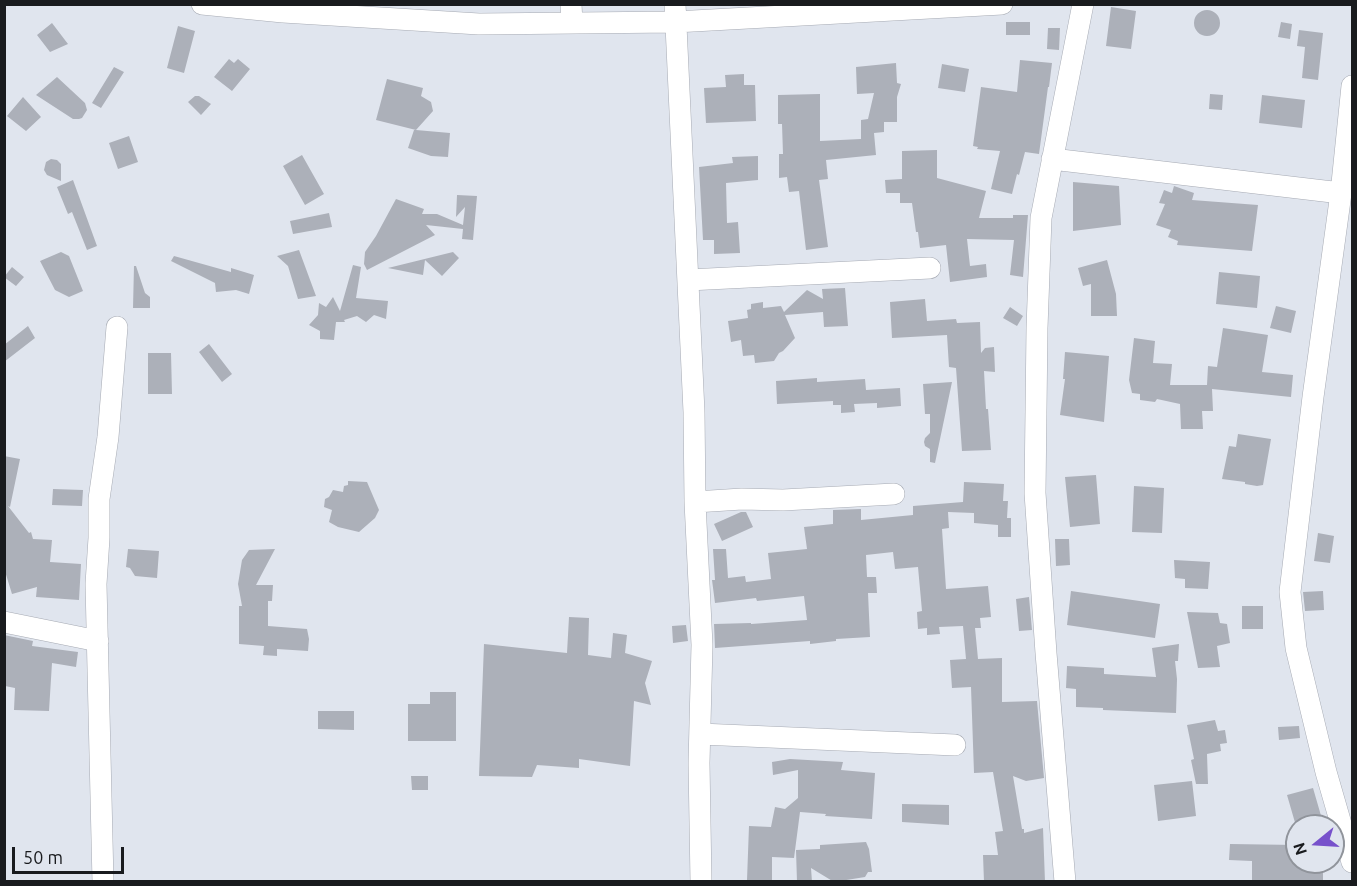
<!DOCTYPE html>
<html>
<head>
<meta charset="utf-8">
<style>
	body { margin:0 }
	#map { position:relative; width:1357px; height:886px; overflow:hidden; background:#e0e5ee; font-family:Ubuntu,sans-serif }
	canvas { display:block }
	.frame { position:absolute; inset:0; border:6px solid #191b1e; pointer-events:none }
	.north { position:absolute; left:1285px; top:814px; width:60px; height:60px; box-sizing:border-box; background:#e0e5ee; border:2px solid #90949b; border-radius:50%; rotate:252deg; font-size:16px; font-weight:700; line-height:24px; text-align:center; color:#191b1e }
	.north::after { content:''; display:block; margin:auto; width:21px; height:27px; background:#7751cb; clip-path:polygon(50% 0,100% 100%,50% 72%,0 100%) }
	.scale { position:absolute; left:12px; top:847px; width:112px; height:27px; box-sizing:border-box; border:3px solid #191b1e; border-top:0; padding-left:8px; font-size:18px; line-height:21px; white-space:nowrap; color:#191b1e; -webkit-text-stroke:4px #e0e5ee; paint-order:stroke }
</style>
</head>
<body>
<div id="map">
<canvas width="1357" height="886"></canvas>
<div class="frame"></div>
<div class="north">N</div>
<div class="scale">50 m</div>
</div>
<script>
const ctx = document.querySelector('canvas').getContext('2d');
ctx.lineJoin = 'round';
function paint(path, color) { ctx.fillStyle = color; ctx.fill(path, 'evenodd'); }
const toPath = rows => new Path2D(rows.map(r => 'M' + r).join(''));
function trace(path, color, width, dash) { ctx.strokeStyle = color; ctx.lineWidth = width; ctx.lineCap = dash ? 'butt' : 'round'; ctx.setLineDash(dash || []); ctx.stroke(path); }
paint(toPath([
	[1111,7,1136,11,1131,49,1106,46],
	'1194 23a13 13 0 1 1 26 0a13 13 0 1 1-26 0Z',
	[1006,22,1030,22,1030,35,1006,35],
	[1281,22,1292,24,1290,39,1278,37],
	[52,23,68,44,50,52,37,35],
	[178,26,195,31,184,73,167,68],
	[1048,28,1060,28,1059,50,1047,49],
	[1299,30,1323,33,1318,80,1302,78,1305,47,1297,46],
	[229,59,234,63,238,59,250,69,232,91,214,77],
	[1020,60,1052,63,1049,87,1048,87,1039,154,1025,152,1019,175,1017,174,1012,194,991,189,1000,151,977,149,978,147,973,146,981,87,1017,92],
	[896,63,897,83,901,84,897,97,897,122,884,122,884,132,874,133,876,155,826,160,828,179,819,180,828,247,806,250,799,191,789,192,787,177,779,178,779,154,783,154,782,124,778,124,778,95,820,94,820,141,861,139,861,120,868,119,874,93,857,94,856,67],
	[942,64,969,69,965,92,938,88],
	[114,67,124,72,101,108,92,103],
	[744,74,744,85,755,85,756,121,706,123,704,88,726,87,725,75],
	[57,77,85,103,87,110,82,118,79,119,73,119,36,95],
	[387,79,423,88,421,96,431,102,433,111,416,130,450,133,448,157,431,156,408,148,414,130,416,130,376,120],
	[1210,94,1223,95,1222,110,1209,109],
	[1262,95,1305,100,1302,128,1259,123],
	[195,96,199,96,211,104,201,115,188,102],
	[23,97,41,117,26,131,7,116],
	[129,136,138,162,118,169,109,143],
	[937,150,937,178,986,191,979,218,1013,218,1013,215,1028,215,1023,277,1010,275,1014,240,967,239,970,266,986,264,987,277,950,282,946,245,920,248,918,232,916,232,912,203,900,203,900,193,886,193,885,180,902,179,902,151],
	[302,155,324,194,305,205,283,166],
	[758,156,758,180,726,183,727,223,738,222,740,253,714,254,714,240,703,240,699,167,733,163,732,157],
	[51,159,57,160,61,164,61,181,47,175,44,170,46,162],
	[73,180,97,246,87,250,72,212,68,214,57,187],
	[1073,182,1119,186,1121,225,1073,231],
	[1174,186,1194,193,1192,200,1258,205,1252,251,1177,245,1178,241,1168,237,1171,230,1156,225,1165,204,1159,203,1164,190,1172,193],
	[457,195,477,196,473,240,462,239,463,229,426,225,435,235,367,270,364,264,365,252,376,236,396,199,424,209,422,214,437,214,463,225,465,207,456,217],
	[329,213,332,227,293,234,290,221],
	[299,250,316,296,298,299,288,266,277,256],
	[61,252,69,256,83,291,69,297,55,290,40,261],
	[453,252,459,258,442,276,425,260,423,275,388,268],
	[174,256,231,272,231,268,254,275,249,294,236,290,216,292,215,283,171,261],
	[1107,260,1116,294,1117,316,1091,316,1091,284,1083,286,1078,268],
	[353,265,361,267,356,298,388,301,386,319,374,315,366,322,357,316,344,320,345,322,336,322,334,340,320,339,320,331,309,325,318,315,319,303,326,307,333,297,340,311],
	[134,266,136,266,145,293,150,297,150,308,133,308],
	[12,267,24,277,16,286,4,277],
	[1219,272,1260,276,1257,308,1216,304],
	[845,288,848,326,824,327,823,312,785,315,795,338,783,351,779,353,774,361,755,363,754,355,743,356,741,340,731,342,728,321,748,318,747,310,751,309,751,304,763,302,763,308,781,306,784,312,807,290,823,299,822,289],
	[925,299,927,321,956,319,957,323,980,322,981,353,985,348,994,347,995,372,984,371,986,409,988,409,991,450,962,451,956,368,949,367,947,335,892,338,890,302],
	[1276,306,1296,311,1291,333,1270,328],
	[1010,307,1023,316,1017,326,1003,318],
	[28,326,35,338,4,362,4,345],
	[1223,328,1268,335,1262,372,1293,375,1291,397,1212,389,1213,411,1202,411,1203,429,1181,429,1180,404,1157,399,1155,402,1140,400,1140,394,1132,393,1129,380,1134,338,1155,341,1153,363,1172,364,1170,385,1207,385,1208,366,1217,367],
	[209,344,232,374,222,382,199,352],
	[1065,352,1109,356,1104,422,1060,415,1065,379,1063,379],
	[148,353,171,353,172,394,148,394],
	[817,378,817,382,865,379,866,390,900,388,901,406,877,408,877,403,854,404,855,412,841,413,841,405,833,405,833,401,777,404,776,381],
	[952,382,935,463,930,462,930,449,925,446,924,442,925,438,930,433,930,414,925,414,923,384],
	[1238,434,1271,439,1263,485,1257,486,1245,484,1245,482,1222,479,1229,446,1236,447],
	[4,456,20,459,10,507,8,506,29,533,31,532,33,539,52,540,50,562,81,564,79,600,36,597,37,587,12,594,4,568],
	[1096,475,1100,524,1070,527,1065,477],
	[348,481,367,482,379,510,375,518,359,532,338,527,329,522,332,510,324,507,325,499,329,497,333,490,343,492,344,486,348,485],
	[964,482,1004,484,1003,501,1008,501,1007,518,1011,518,1011,537,998,537,998,525,974,523,974,513,948,512,949,528,942,529,946,589,988,586,991,617,980,618,981,628,975,628,978,659,1002,658,1002,702,1037,701,1044,778,1026,781,1013,776,1022,829,1024,829,1024,833,1043,828,1045,882,984,882,983,855,998,855,995,832,1003,831,993,772,974,773,971,687,952,688,950,660,966,659,963,626,939,627,940,634,927,635,927,628,918,629,917,612,922,611,918,567,895,569,893,552,866,555,867,577,876,577,877,593,868,593,870,637,836,639,836,641,810,644,810,641,715,648,714,624,751,623,751,624,807,620,804,596,757,601,756,598,715,603,712,580,715,580,713,549,726,549,728,578,745,576,746,582,771,579,768,553,807,549,804,527,833,524,833,510,861,509,861,520,913,515,913,506,963,502],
	[1134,486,1164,488,1162,533,1132,532],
	[53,489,83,490,82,506,52,505],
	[741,512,746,512,753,527,722,541,714,524],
	[1318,533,1334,536,1330,563,1314,561],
	[1055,539,1069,539,1070,565,1056,566],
	[128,549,159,551,157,578,135,576,130,568,126,567],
	[275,549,256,585,273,585,272,601,268,601,268,626,307,629,309,639,308,651,277,649,277,656,263,655,264,646,239,644,239,606,242,606,238,584,242,560,249,550],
	[1174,560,1210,562,1208,589,1185,588,1185,579,1175,578],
	[1071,591,1160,604,1155,638,1067,625],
	[1323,591,1324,610,1305,611,1303,592],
	[1029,597,1032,630,1019,631,1016,599],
	[1242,606,1263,606,1263,629,1242,629],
	[1187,612,1218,613,1220,623,1227,624,1230,643,1217,646,1220,667,1198,668],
	[569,617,589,618,588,655,611,658,613,633,627,635,625,653,652,661,645,683,651,705,634,701,630,766,579,759,579,768,537,765,532,777,479,776,484,644,567,653],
	[686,625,688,641,673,643,672,626],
	[4,635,33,641,32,646,78,652,76,667,52,663,49,711,14,710,15,688,5,686,4,685],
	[1179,644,1178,661,1175,661,1177,679,1176,713,1103,710,1103,708,1076,707,1076,689,1066,688,1067,666,1104,668,1104,674,1156,677,1152,648],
	[430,692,456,692,456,741,408,741,408,704,430,704],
	[318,711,354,711,354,730,318,729],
	[1215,720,1218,731,1225,730,1227,743,1220,744,1221,751,1207,754,1208,784,1196,784,1191,760,1194,759,1187,725],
	[1299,726,1300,738,1279,740,1278,727],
	[790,759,843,762,841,770,875,773,872,819,825,816,826,814,800,812,794,858,772,857,772,880,747,880,749,826,771,827,775,807,785,809,798,798,798,770,773,775,772,762],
	[411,776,428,776,428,790,412,790],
	[1192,781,1196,816,1158,821,1154,785],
	[1313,788,1324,826,1296,826,1287,795],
	[902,804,949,805,949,825,902,822],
	[866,842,869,849,872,872,868,872,865,877,834,882,811,868,812,882,797,882,796,850,820,849,820,845],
	[1230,844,1297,845,1297,868,1323,868,1323,882,1252,882,1252,861,1229,860]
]), '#acb0b9');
const minor = toPath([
	[202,4,283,12,479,24,675,22,1002,4],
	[571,4,572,23],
	[675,4,694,412,695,502,702,645,699,763,701,882],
	[1352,86,1341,193,1313,397,1290,592,1296,648,1326,772,1352,862],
	[1052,159,1341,193],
	[688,280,930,268],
	[695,502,742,499,783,500,894,494],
	[4,622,98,641],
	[700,734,955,745],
	[103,882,96,584,99,538,99,499,108,437,117,327],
	[1065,882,1046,653,1035,493,1037,328,1041,218,1083,4]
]);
trace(minor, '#a6aab3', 22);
trace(minor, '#fff', 21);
</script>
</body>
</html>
